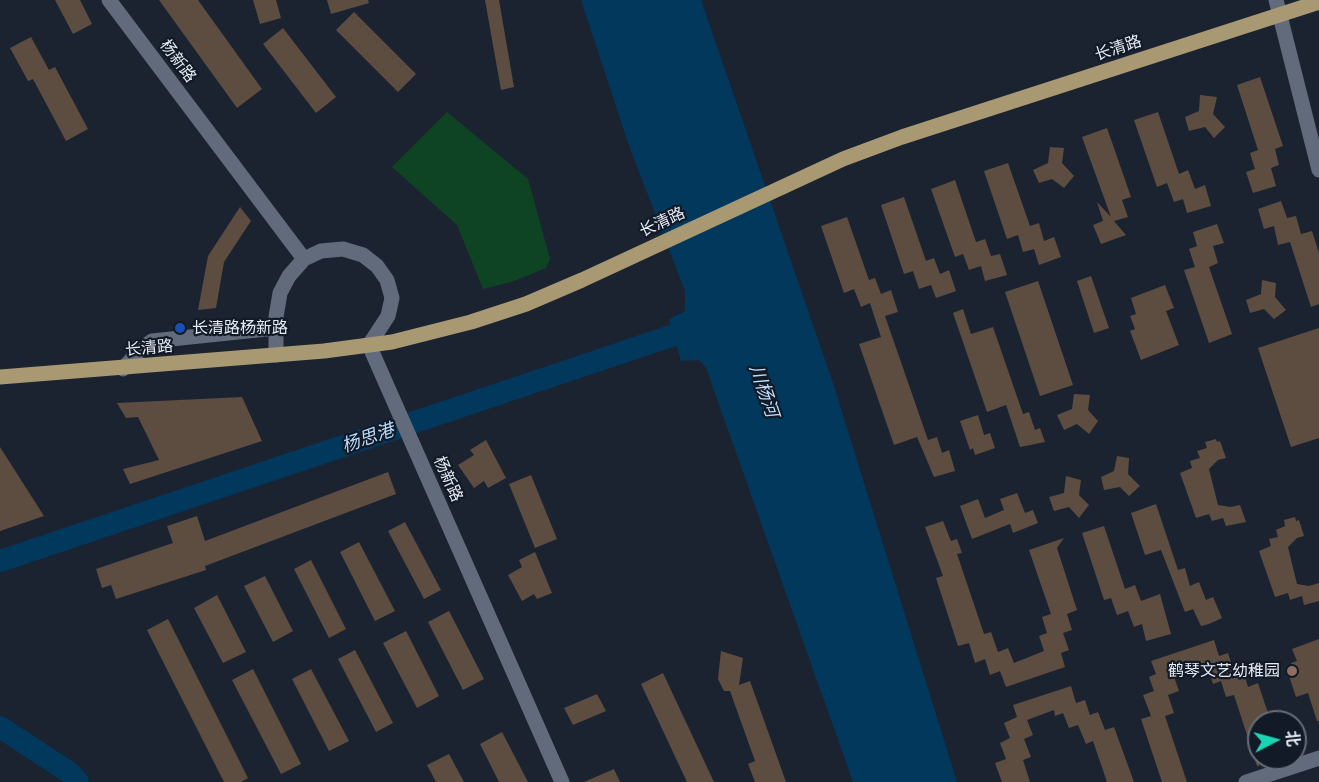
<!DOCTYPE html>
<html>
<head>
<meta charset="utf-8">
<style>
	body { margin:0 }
	#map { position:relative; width:1319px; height:782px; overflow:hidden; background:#1b2331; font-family:"Asap Condensed","Noto Sans SC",sans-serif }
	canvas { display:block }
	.north { position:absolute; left:1247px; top:710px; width:60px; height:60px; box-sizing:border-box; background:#121a27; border:2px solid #666d79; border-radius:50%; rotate:84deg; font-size:16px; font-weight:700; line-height:24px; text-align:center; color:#e4eaf3 }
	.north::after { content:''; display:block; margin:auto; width:21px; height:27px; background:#1ad5b2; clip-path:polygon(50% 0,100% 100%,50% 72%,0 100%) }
</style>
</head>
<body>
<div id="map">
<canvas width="1319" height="782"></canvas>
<div class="north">北</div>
</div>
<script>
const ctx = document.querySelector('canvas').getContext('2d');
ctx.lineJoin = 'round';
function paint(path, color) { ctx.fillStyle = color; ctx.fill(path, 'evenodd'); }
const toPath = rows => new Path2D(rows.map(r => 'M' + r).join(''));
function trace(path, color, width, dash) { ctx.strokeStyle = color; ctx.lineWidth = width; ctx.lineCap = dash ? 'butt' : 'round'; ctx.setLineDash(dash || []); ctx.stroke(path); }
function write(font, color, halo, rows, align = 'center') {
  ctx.font = font + ' "Asap Condensed","Noto Sans SC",sans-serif'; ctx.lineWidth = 4.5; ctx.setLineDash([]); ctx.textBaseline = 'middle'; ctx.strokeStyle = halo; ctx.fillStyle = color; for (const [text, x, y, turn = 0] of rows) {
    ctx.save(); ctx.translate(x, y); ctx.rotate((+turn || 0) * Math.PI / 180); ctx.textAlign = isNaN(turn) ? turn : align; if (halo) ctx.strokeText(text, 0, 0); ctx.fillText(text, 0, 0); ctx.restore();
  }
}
paint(toPath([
	[447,112,528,179,550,259,546,268,514,281,483,289,457,225,392,167]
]), '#0e4424');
paint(toPath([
	[581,0,701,0,833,383,957,782,853,782,706,368,699,360,681,361,669,319,685,311,685,291,628,143]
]), '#01385c');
trace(toPath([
	[0,561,701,326],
	[0,727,70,773,78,782]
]), '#01385c', 22);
paint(toPath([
	[55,0,80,0,92,24,73,34],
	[159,0,198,0,262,89,237,108],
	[253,0,276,0,281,18,260,24],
	[327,0,368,0,369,3,331,14],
	[485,0,499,0,514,87,501,90],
	[354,12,416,74,398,92,336,30],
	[283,28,336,97,316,113,263,44],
	[31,37,49,70,55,67,88,129,66,141,33,79,28,81,10,48],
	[1260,77,1283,146,1275,149,1279,165,1271,168,1276,186,1253,193,1246,172,1255,169,1250,153,1258,150,1237,85],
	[1200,95,1217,97,1213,114,1225,127,1214,138,1205,127,1189,131,1185,117,1199,111],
	[1158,112,1179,174,1188,170,1195,189,1205,185,1211,206,1187,213,1183,199,1174,202,1167,183,1157,187,1134,120],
	[1107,128,1131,197,1122,200,1128,217,1114,221,1126,235,1101,244,1093,225,1103,221,1097,202,1111,217,1082,137],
	[1050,147,1064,148,1062,163,1074,176,1064,188,1052,179,1039,183,1033,170,1048,163],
	[1008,163,1030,226,1039,223,1044,241,1054,237,1061,257,1039,265,1034,249,1023,252,1018,235,1007,239,984,171],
	[955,180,976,242,985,239,991,256,1000,254,1007,275,985,281,981,266,969,270,963,254,955,257,931,189],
	[904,197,926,261,934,258,940,274,949,270,956,291,936,298,931,285,919,289,913,271,904,274,881,205],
	[1281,201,1287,218,1296,216,1301,234,1312,231,1319,253,1319,304,1311,307,1290,242,1278,245,1274,226,1264,229,1258,209],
	[240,207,251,221,224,262,216,308,198,310,208,256],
	[847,217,869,280,875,278,881,294,891,290,898,312,885,316,928,440,937,437,942,453,949,450,955,471,934,477,917,437,894,445,859,344,881,337,870,303,861,307,854,289,844,293,821,226],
	[1217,224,1224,243,1213,246,1218,263,1209,267,1232,334,1209,343,1184,270,1195,267,1189,249,1197,246,1193,232],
	[1091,276,1109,328,1094,333,1077,281],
	[1262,280,1276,283,1275,297,1286,310,1274,319,1264,309,1250,313,1246,300,1261,294],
	[1038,281,1073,385,1040,396,1005,292],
	[1165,285,1174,308,1166,311,1179,345,1141,360,1130,331,1135,329,1130,316,1136,314,1131,298],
	[963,309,971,334,993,327,1023,414,1029,412,1035,430,1040,428,1045,442,1020,447,1006,405,987,412,953,313],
	[1319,328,1319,438,1291,447,1258,348],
	[1074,394,1090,395,1088,410,1098,421,1089,434,1077,424,1064,430,1057,415,1072,409],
	[242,397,262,441,130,484,123,469,159,460,138,417,126,418,117,403],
	[978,415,984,435,990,433,995,448,975,455,973,448,970,450,960,421],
	[1216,439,1217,442,1220,441,1226,458,1218,460,1209,469,1218,505,1230,507,1240,505,1246,522,1226,526,1223,518,1212,521,1209,514,1196,518,1180,473,1192,468,1190,461,1200,458,1197,451,1207,448,1205,442],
	[486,440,506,478,488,488,484,481,474,488,458,465,474,455,470,450],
	[0,447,44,516,0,531],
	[1117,456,1129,458,1128,474,1140,486,1129,496,1120,487,1104,490,1101,477,1114,471],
	[388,472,396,494,205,566,206,570,116,599,111,585,102,588,96,569,173,543,167,526,197,516,205,541],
	[531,475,557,539,535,548,509,484],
	[1066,476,1081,480,1079,495,1089,505,1079,518,1069,507,1054,511,1049,497,1064,493],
	[1017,493,1025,513,1033,510,1038,523,1013,533,1010,524,972,539,960,506,978,499,985,518,1004,510,1000,499],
	[1156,504,1178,570,1185,568,1190,586,1199,582,1206,600,1213,597,1222,618,1209,624,1201,626,1193,609,1185,612,1161,550,1145,555,1131,513],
	[1295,517,1296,521,1299,520,1304,536,1297,538,1288,547,1297,584,1309,586,1319,583,1319,601,1304,605,1302,596,1290,600,1288,593,1275,597,1259,551,1271,546,1269,539,1278,537,1276,530,1285,526,1284,520],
	[943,521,951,541,957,539,962,553,957,554,984,634,991,632,998,652,1008,648,1014,663,1044,651,1039,636,1047,633,1042,617,1051,614,1029,550,1064,538,1057,548,1077,610,1067,614,1072,630,1063,633,1069,650,1061,653,1065,667,1006,687,1000,671,990,675,985,659,975,663,969,643,958,646,936,578,943,576,925,527],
	[405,522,441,590,424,599,388,531],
	[1104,526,1125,589,1135,585,1141,601,1160,594,1171,634,1146,641,1142,624,1134,627,1128,611,1117,615,1111,598,1104,600,1082,533],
	[359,542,395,611,375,621,340,552],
	[535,552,552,593,537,599,534,594,522,601,508,575,522,567,519,560],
	[311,560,346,629,329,638,294,569],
	[265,576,293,631,273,642,244,586],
	[217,595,246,652,223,663,194,608],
	[449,611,484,679,463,690,428,622],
	[168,619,248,778,241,782,224,782,147,630],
	[406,631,439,696,417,708,383,643],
	[1319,639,1319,721,1317,721,1308,693,1296,697,1289,676,1295,674,1291,663,1297,661,1292,649],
	[1214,640,1219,656,1228,653,1234,672,1243,670,1248,687,1258,683,1271,722,1259,722,1259,766,1257,766,1234,695,1226,697,1221,681,1213,684,1207,665,1197,666,1173,674,1179,691,1168,695,1174,713,1165,716,1187,782,1162,782,1141,719,1151,716,1143,695,1154,691,1149,677,1156,674,1151,661],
	[355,650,393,723,376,732,338,659],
	[721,651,743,658,739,685,750,681,786,782,755,782,748,764,755,761,730,691,724,691,718,679],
	[253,669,301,764,281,774,232,680],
	[311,669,349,741,329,751,292,679],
	[663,673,714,782,687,782,641,684],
	[1071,686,1076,703,1085,700,1090,715,1098,712,1105,730,1114,727,1134,782,1107,782,1093,741,1086,744,1078,725,1069,728,1063,713,1055,716,1054,710,1027,720,1033,735,1024,739,1031,757,1023,760,1030,782,1002,782,995,763,1006,759,1000,743,1010,738,1004,723,1017,717,1013,705],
	[597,694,606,711,573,725,564,708],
	[502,732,528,782,499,782,480,744],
	[449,754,464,782,436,782,427,765],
	[614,769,620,782,584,782]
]), '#5c4d40');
trace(toPath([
	[109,0,304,259],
	[1276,0,1319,170],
	[276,355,276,317,280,293,289,276,304,259,321,251,343,249,363,255,377,266,387,280,392,298,388,316,369,345,562,782],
	[123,369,139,351,152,341,276,328],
	[1246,782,1319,758]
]), '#616b7c', 15);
trace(toPath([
	[0,377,324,351,392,342,471,322,526,304,582,280,843,159,902,137,1319,2]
]), '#a89973', 15);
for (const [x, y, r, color] of [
	[180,328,6,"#1a4fb4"],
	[1292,671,6,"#8d6e63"]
]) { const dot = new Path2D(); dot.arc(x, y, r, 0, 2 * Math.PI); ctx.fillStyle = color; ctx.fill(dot); trace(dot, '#121a27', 2); }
write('16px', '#e4eaf3', '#121a27', [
	["长清路",1118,48,-18],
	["杨新路",178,61,53],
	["长清路",662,222,-25],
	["长清路",149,348,-5],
	["杨新路",448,479,66]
]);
write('16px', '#e4eaf3', '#121a27', [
	["长清路杨新路",192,328],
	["鹤琴文艺幼稚园",1280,671,"right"]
], 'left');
write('italic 18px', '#bbdcf9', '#121a27', [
	["川杨河",764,391,71],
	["杨思港",368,438,-19]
]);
</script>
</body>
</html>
